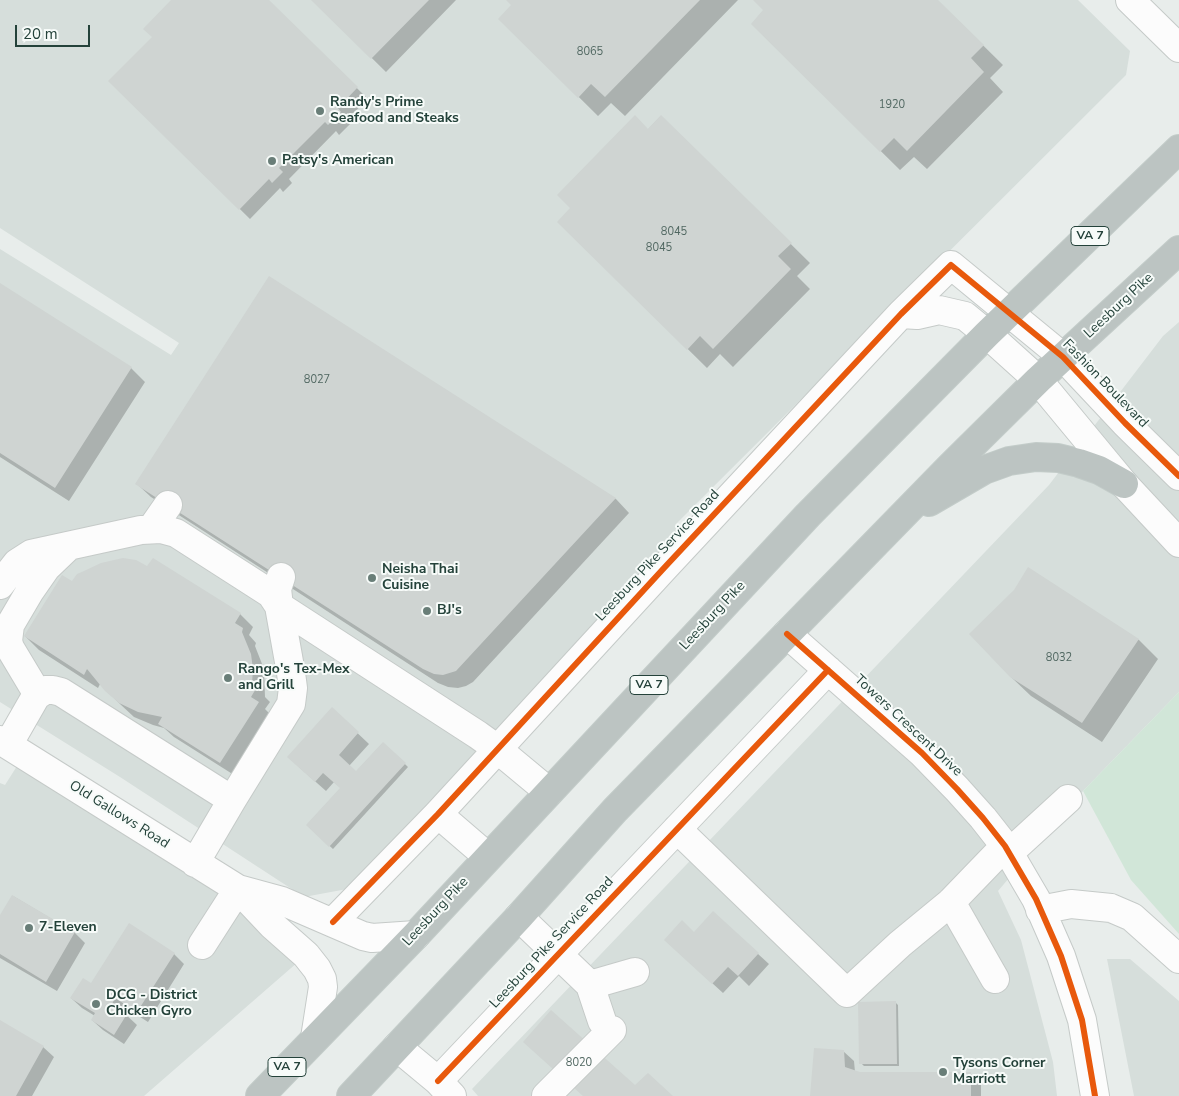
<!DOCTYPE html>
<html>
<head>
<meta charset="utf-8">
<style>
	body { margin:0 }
	#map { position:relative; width:1179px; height:1096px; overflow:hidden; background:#e8edeb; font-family:"Nunito Sans",sans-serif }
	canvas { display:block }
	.scale { position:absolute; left:15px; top:25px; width:75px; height:22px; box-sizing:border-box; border:2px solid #24423a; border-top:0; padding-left:6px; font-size:15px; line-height:18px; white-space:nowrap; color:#24423a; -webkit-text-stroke:4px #f7fbf9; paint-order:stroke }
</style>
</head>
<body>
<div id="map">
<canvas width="1179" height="1096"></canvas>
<div class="scale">20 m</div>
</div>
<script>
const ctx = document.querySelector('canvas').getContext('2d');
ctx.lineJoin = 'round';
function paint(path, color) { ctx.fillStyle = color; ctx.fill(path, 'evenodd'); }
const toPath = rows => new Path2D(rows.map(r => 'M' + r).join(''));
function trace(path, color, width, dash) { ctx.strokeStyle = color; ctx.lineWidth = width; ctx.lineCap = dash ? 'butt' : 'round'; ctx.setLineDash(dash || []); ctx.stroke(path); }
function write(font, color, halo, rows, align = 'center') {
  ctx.font = font + ' "Nunito Sans",sans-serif'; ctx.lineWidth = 4; ctx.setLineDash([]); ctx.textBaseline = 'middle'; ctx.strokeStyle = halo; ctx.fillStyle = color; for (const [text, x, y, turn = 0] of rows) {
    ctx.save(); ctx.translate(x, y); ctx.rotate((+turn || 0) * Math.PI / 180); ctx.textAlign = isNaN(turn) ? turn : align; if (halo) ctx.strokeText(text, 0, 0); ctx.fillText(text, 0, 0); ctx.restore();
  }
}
paint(toPath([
	[0,0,1078,0,1130,51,1126,75,675,525,693,536,347,889,304,897,120,777,0,702,0,249,171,355,179,343,0,228],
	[1179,322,1179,692,1083,791,998,891,1021,940,1053,1062,1057,1096,478,1096,472,1089,1049,485,1163,336],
	[24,755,238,889,306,955,144,1096,0,1096,0,783,5,785],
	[1107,959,1130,959,1179,1001,1179,1096,1134,1096]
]), '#d6dedb');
paint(toPath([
	[1179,692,1179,934,1131,880,1083,791]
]), '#d1e6d8');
paint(toPath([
	[173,0,267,0,368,99,347,119,351,123,339,135,336,131,289,179,292,183,283,192,280,188,250,219,110,81,154,37],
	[313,0,456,0,386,72],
	[508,0,738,0,625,116,611,103,598,116,500,19,513,5],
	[755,0,937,0,1003,65,990,78,1003,92,927,169,914,157,900,170,752,24,765,10],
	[661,116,810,263,797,276,810,289,733,367,720,354,707,368,559,222],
	[270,278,616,499,629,513,473,682,466,686,458,688,448,687,438,683,151,497,137,484],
	[0,285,131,368,145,382,69,501,0,457],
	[1029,569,1139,640,1158,659,1102,742,1031,696,1010,676,1015,591],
	[73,583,240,614,253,627,249,635,256,643,255,646,264,669,265,697,270,702,265,709,272,716,234,775,174,737,164,728,153,725,134,717,120,704,100,684,98,688,39,650,25,636],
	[332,709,369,744,349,766,356,772,383,743,408,767,333,849,307,825,341,788,334,782,326,791,299,767],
	[13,896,75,933,85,943,57,991,0,958,0,918],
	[713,913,769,964,749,986,739,976,723,993,676,950,694,934],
	[174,954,184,964,148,1022,126,1008,123,1012,137,1025,124,1044,103,1030,92,1020,95,1016,82,1008,71,998,91,984],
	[895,1002,898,1005,899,1066,864,1066,861,1063],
	[0,1022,43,1047,54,1057,32,1096,0,1096],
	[843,1051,854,1061,855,1072,860,1073,970,1073,981,1083,981,1096,811,1096]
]), '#0003');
paint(toPath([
	[171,0,269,0,358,87,338,108,341,112,328,125,325,122,279,168,283,172,272,183,269,179,239,210,108,81,152,37,143,29],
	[311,0,429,0,371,59],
	[506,0,700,0,605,97,591,84,578,98,498,19,511,5],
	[753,0,938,0,984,45,971,58,984,72,907,151,894,138,880,152,751,24,763,10],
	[635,115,648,129,661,115,792,243,778,256,791,269,713,349,700,336,687,350,557,222,570,208,557,195],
	[269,276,616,498,456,671,443,675,434,674,423,669,135,484],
	[0,283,132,367,55,488,0,453],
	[123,558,136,560,147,566,153,558,241,613,235,623,243,628,242,632,251,654,253,669,252,684,257,687,251,697,259,702,220,763,158,724,162,717,138,712,119,703,105,691,87,669,84,675,24,636,62,575,72,581,77,574,84,571,101,563],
	[1028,567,1139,639,1082,723,1010,677,969,634,1014,590],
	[332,707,359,732,339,755,356,771,383,742,406,763,329,847,306,825,340,788,323,773,315,782,287,757],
	[12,895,75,932,46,982,0,954,0,915],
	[713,911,759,953,738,976,728,967,712,984,664,940,682,920,694,932],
	[129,923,175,953,137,1012,115,998,112,1004,127,1014,114,1035,91,1020,95,1013,70,998,83,978,91,983],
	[896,1001,897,1064,859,1064,858,1002],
	[551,1010,635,1085,648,1073,673,1096,583,1096,523,1042],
	[0,1020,44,1046,16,1096,0,1096],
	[814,1048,844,1050,845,1067,860,1072,971,1072,971,1096,810,1096]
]), '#cfd4d2');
const minor = toPath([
	[1130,0,1179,48],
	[901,314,917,315,939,310,965,316,987,334,1038,380,1124,484,1179,543],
	[152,528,168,505],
	[281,577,277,589,279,606,478,735,496,748,549,792],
	[0,585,17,563,31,554,141,530,161,529,176,533,271,594,279,606,291,673,293,688,291,704,232,800],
	[787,634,922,753,957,789,983,818,1005,846,1036,899,1061,956,1082,1020,1095,1096],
	[36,696,45,690,53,690,61,692,232,800,195,863],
	[0,740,238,889,272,925,306,955,317,969,322,979,323,987,315,1038],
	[8,745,36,696,34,688,10,648,8,641,10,625,30,591,46,568,69,546],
	[438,814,488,857],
	[677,829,847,993,900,944,951,902,1005,846],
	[1009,853,1068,799],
	[238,889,282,901,363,936,372,938,416,935],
	[951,902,995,979],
	[1040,910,1071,904,1111,908,1132,917,1179,959],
	[519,917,590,985],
	[333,922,438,814,664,568,901,314,951,265,1063,357,1125,423,1179,476],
	[202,945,238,889],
	[602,1021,590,985,635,972],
	[397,1047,438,1081,452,1096],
	[438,1081,828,670],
	[546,1096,612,1030]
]);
const highway = toPath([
	[929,502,984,470,1009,461,1036,457,1058,458,1079,463,1099,470,1124,484],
	[260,1096,416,935,808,515,987,334,1179,149],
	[351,1096,519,917,615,810,950,467,1038,380,1179,250]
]);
trace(minor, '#c5cac8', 30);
trace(highway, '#c3ccc9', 30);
trace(minor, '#fcfcfc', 28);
trace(highway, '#bcc4c2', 28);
trace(toPath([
	[787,634,922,753,957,789,983,818,1005,846,1036,899,1061,956,1082,1020,1095,1096],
	[333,922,438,814,664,568,901,314,951,265,1063,357,1125,423,1179,476],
	[438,1081,828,670]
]), '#e8590c', 6);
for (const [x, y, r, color] of [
	[320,111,5,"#697e78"],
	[272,161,5,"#697e78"],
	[372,578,5,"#697e78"],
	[427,611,5,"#697e78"],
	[228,678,5,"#697e78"],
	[29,928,5,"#697e78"],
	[96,1004,5,"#697e78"],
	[943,1072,5,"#697e78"]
]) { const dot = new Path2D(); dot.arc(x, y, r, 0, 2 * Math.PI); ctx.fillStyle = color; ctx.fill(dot); trace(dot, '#f7fbf9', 2); }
write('11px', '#506761', null, [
	["8065",590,52],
	["1920",892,105],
	["8045",674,232],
	["8045",659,248],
	["8027",317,380],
	["8032",1059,658],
	["8020",579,1063]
]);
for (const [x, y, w] of [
	[1090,236,38],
	[649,685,38],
	[287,1067,38]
]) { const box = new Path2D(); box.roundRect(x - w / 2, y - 9.5, w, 19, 4); ctx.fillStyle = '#f7fbf9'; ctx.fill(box); trace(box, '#24423a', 1); }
write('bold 12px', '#24423a', null, [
	["VA 7",1090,236],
	["VA 7",649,685],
	["VA 7",287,1067]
]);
write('bold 14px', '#24423a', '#f7fbf9', [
	["Randy's Prime",330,103],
	["Seafood and Steaks",330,119],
	["Patsy's American",282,161],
	["Neisha Thai",382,570],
	["Cuisine",382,586],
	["BJ's",437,611],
	["Rango's Tex-Mex",238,670],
	["and Grill",238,686],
	["7-Eleven",39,928],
	["DCG - District",106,996],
	["Chicken Gyro",106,1012],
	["Tysons Corner",953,1064],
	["Marriott",953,1080]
], 'left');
write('14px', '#24423a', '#f7fbf9', [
	["Leesburg Pike",1119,306,-43],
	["Fashion Boulevard",1105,384,46],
	["Leesburg Pike Service Road",658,556,-47],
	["Leesburg Pike",713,616,-47],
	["Towers Crescent Drive",908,726,43],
	["Old Gallows Road",119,815,32],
	["Leesburg Pike",436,912,-47],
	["Leesburg Pike Service Road",552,943,-47]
]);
</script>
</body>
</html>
